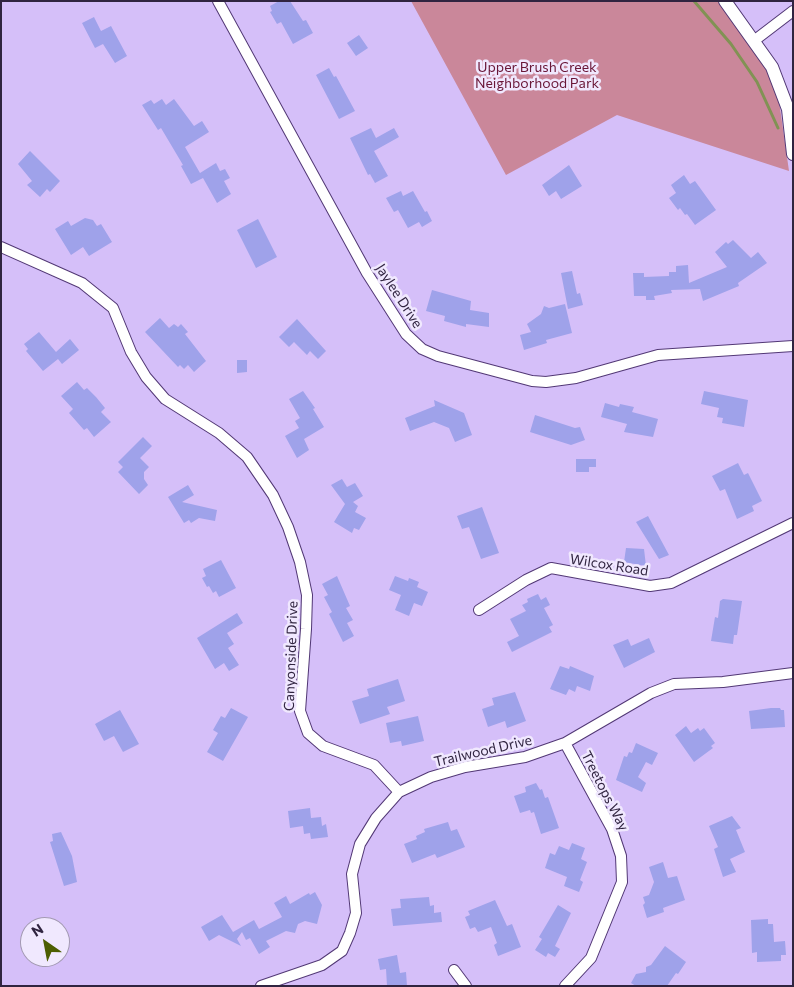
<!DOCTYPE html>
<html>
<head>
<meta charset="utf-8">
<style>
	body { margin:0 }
	#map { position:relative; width:794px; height:987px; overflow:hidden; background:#d5bff9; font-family:Commissioner,sans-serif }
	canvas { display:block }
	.frame { position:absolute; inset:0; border:2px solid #302440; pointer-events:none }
	.north { position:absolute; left:20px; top:917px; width:50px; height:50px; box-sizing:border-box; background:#f0e8fe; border:1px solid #a39ab2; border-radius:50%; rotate:327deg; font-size:14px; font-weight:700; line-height:20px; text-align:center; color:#302440 }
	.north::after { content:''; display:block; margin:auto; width:18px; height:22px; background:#4d5e02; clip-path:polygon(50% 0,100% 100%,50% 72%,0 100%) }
</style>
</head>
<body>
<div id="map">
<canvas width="794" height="987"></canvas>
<div class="frame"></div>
<div class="north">N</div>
</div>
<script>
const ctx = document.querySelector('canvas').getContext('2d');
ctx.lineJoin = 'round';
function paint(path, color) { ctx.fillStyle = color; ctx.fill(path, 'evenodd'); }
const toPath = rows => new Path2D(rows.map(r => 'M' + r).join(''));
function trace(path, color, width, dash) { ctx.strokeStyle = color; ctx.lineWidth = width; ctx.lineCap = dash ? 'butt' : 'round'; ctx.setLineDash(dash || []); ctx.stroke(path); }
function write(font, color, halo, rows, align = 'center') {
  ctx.font = font + ' Commissioner,sans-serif'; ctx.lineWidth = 5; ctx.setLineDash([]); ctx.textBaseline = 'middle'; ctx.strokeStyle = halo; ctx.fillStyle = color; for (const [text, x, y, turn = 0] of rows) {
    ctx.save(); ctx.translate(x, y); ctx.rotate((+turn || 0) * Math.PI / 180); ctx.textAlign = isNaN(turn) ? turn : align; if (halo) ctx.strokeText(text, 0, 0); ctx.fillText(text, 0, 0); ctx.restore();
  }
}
paint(toPath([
	[411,1,718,1,768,64,777,87,789,171,617,115,506,175]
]), '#ca879a');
trace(toPath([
	[694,1,731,44,757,82,778,128]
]), '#819254', 3);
paint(toPath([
	[279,1,290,1,303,21,306,20,313,33,293,44,281,22,277,24,270,12,272,11,270,6],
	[94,17,101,31,111,26,127,56,115,63,103,44,95,48,82,23],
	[359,35,368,48,356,56,347,43],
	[329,68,334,77,336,76,355,111,339,119,316,75],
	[162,99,166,105,174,99,194,126,202,121,209,132,185,147,200,173,216,163,220,171,225,169,230,178,224,181,231,194,217,203,203,178,191,184,181,166,183,165,161,128,158,130,142,105,151,100,154,104],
	[371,128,376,138,394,128,399,137,374,151,388,176,375,183,370,174,368,175,350,138],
	[30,151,60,181,50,192,47,189,40,197,27,185,32,181,18,164],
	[569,165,582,186,561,199,556,191,549,196,542,185],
	[684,175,690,184,695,181,716,210,695,225,687,214,685,215,680,208,678,210,669,198,676,193,671,185],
	[401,191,403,196,413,191,425,212,427,211,432,221,422,227,419,222,408,228,398,210,394,212,386,198],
	[85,218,93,220,97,226,101,224,112,242,89,256,83,247,71,255,55,229,68,221,71,226],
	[258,219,277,257,256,268,237,230],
	[733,240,751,258,758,252,767,263,738,283,739,286,703,301,700,289,671,290,672,293,654,296,655,300,646,300,646,296,634,296,633,273,644,273,644,277,669,276,669,272,676,272,676,266,688,265,689,283,727,267,715,252,726,242,728,244],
	[572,271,577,294,580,293,583,305,568,309,561,273],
	[432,290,471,301,470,310,489,313,489,327,466,324,466,327,444,321,445,316,426,311],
	[565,304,572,333,546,340,547,343,524,350,520,335,531,332,527,324,541,314,544,306,549,308],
	[160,318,169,328,174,324,178,327,181,324,188,332,185,334,206,361,194,372,188,365,184,369,180,365,178,367,145,332],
	[297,319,326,351,318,359,310,351,307,355,294,342,289,347,279,337],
	[39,332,56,352,70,339,79,350,62,364,58,359,43,371,26,351,28,349,24,344],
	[237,360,247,360,247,372,237,373],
	[77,382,84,390,87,388,96,397,105,408,101,412,111,422,94,437,87,428,84,430,69,413,73,409,61,396],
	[303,391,315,408,313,409,324,427,304,439,309,450,297,458,285,436,299,428,295,421,300,418,289,399],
	[704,391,748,400,744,427,722,423,723,418,717,417,719,408,701,404],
	[434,400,464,413,472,435,455,442,449,428,434,422,410,431,405,418,435,406],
	[605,403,619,407,620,404,634,407,632,412,658,419,653,437,624,432,627,424,601,417],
	[535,415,575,428,580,427,585,440,571,445,530,432],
	[143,437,152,446,140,458,149,467,144,472,144,479,148,485,139,494,118,472,123,467,118,462],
	[576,459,596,459,596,467,589,467,589,472,576,472],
	[738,463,744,475,748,473,762,501,752,506,754,511,737,519,725,489,720,491,712,476],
	[342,479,347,487,355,483,363,496,353,502,358,506,355,512,366,518,359,530,354,528,352,533,334,522,345,504,331,485],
	[188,485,194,495,182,502,217,510,215,521,199,518,191,523,189,520,184,523,168,497],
	[482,507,499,553,481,559,469,527,462,529,457,516],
	[648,516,669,555,659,559,636,522],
	[626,548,644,549,646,566,624,562],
	[221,560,236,588,219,597,216,591,213,593,209,586,207,587,202,578,206,576,203,569],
	[337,576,350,606,346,608,353,620,347,623,354,636,343,642,329,614,332,612,324,597,328,595,322,584],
	[395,576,408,581,409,578,419,582,417,587,428,592,422,606,414,603,409,616,395,610,401,595,389,590],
	[538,594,541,600,546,597,550,605,544,608,553,625,549,627,552,632,512,652,507,642,519,636,510,619,526,611,522,605,528,602,527,599],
	[723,599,742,601,737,635,734,635,733,644,711,641,715,617,718,618,720,601],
	[237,613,243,623,227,633,234,644,228,648,239,665,229,671,224,663,215,669,197,638],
	[649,638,655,652,624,668,613,645,628,639,631,646],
	[560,666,569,669,570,666,594,676,590,691,577,686,575,692,569,689,566,695,550,689],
	[398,679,405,701,387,707,390,714,360,724,352,701,369,696,367,689],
	[515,692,526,721,507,728,505,721,488,727,482,709,494,705,492,698],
	[231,708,248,717,223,761,207,752,218,733,213,730,221,716,225,718],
	[771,708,780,708,781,710,784,710,785,727,751,729,749,711],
	[120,710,139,744,123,752,114,736,104,741,95,724],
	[418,716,424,741,402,746,401,741,390,743,386,723],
	[686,726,691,733,698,728,700,731,704,728,715,743,711,746,713,748,694,762,675,735],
	[636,743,658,753,652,765,646,762,638,777,646,783,642,792,616,780,624,756,627,757,629,752,632,753],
	[536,783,540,790,542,789,545,798,548,797,559,828,541,834,534,812,531,813,530,810,520,813,514,796,526,792,525,787],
	[310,808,311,818,321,817,322,826,326,824,328,837,311,839,310,833,304,834,303,826,290,828,288,811],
	[732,816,741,828,736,830,745,852,730,859,736,872,723,877,714,849,718,847,709,826],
	[448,822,451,831,457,829,465,847,437,858,435,854,412,863,404,844,417,839,416,836,425,832,424,829],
	[61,832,72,856,77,882,64,886,50,842,53,841,52,834],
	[572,843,585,848,581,859,587,862,580,880,583,882,579,892,564,886,567,877,545,868,550,853,555,855,559,846,569,850],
	[663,862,668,878,677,876,685,900,663,908,664,912,647,918,643,905,645,903,643,897,649,895,654,882,649,867],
	[315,892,322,905,317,924,305,921,298,924,295,933,286,931,266,941,270,947,259,954,250,938,246,940,242,932,237,939,241,946,219,935,209,941,201,927,222,915,233,932,254,920,259,929,282,917,274,903,286,896,290,904,309,893,310,895],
	[429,897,430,906,434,905,434,913,441,912,442,922,393,926,391,909,401,908,400,899],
	[495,900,507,926,512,924,521,947,498,956,494,945,497,943,491,927,478,932,475,927,470,929,465,917,470,915,468,911],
	[558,905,571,913,555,946,560,949,555,957,548,953,546,957,535,950,542,939,539,937],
	[768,919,768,924,773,924,774,942,785,941,786,955,781,955,781,961,757,962,757,952,752,953,751,920],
	[665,946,686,962,678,974,676,973,667,986,636,986,631,983,636,974,646,972,646,967,651,965],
	[397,955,400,973,406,972,407,986,387,986,386,969,380,970,378,959]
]), '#9fa2ea');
const minor = toPath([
	[218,1,367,273,406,334,422,349,438,356,532,381,546,382,576,378,658,355,793,346],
	[755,40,793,11],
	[1,247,82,283,113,308,131,352,146,377,165,399,219,433,247,457,273,495,288,527,300,562,307,595,306,629,300,711,308,733,323,746,374,765,399,792],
	[479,610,526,580,551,568,650,586,671,583,793,523],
	[565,743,612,829,621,856,622,882,591,958,565,986],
	[454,970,466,986],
	[261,986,322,965,342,951,350,933,356,913,352,874,360,844,376,818,399,792,431,777,465,767,525,757,565,743,651,693,674,684,723,682,793,673]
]);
const tertiary = toPath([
	[725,1,772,67,788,109,793,154]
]);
trace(minor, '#523875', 12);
trace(tertiary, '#523875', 14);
trace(minor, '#fff', 10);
trace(tertiary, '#fff', 12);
write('14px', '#691637', '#f0e8fe', [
	["Upper Brush Creek",537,67],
	["Neighborhood Park",537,83]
]);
write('14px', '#302440', '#f0e8fe', [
	["Jaylee Drive",399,296,57],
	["Wilcox Road",609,565,9],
	["Canyonside Drive",291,656,-88],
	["Trailwood Drive",483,751,-13],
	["Treetops Way",605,791,63]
]);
</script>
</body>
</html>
